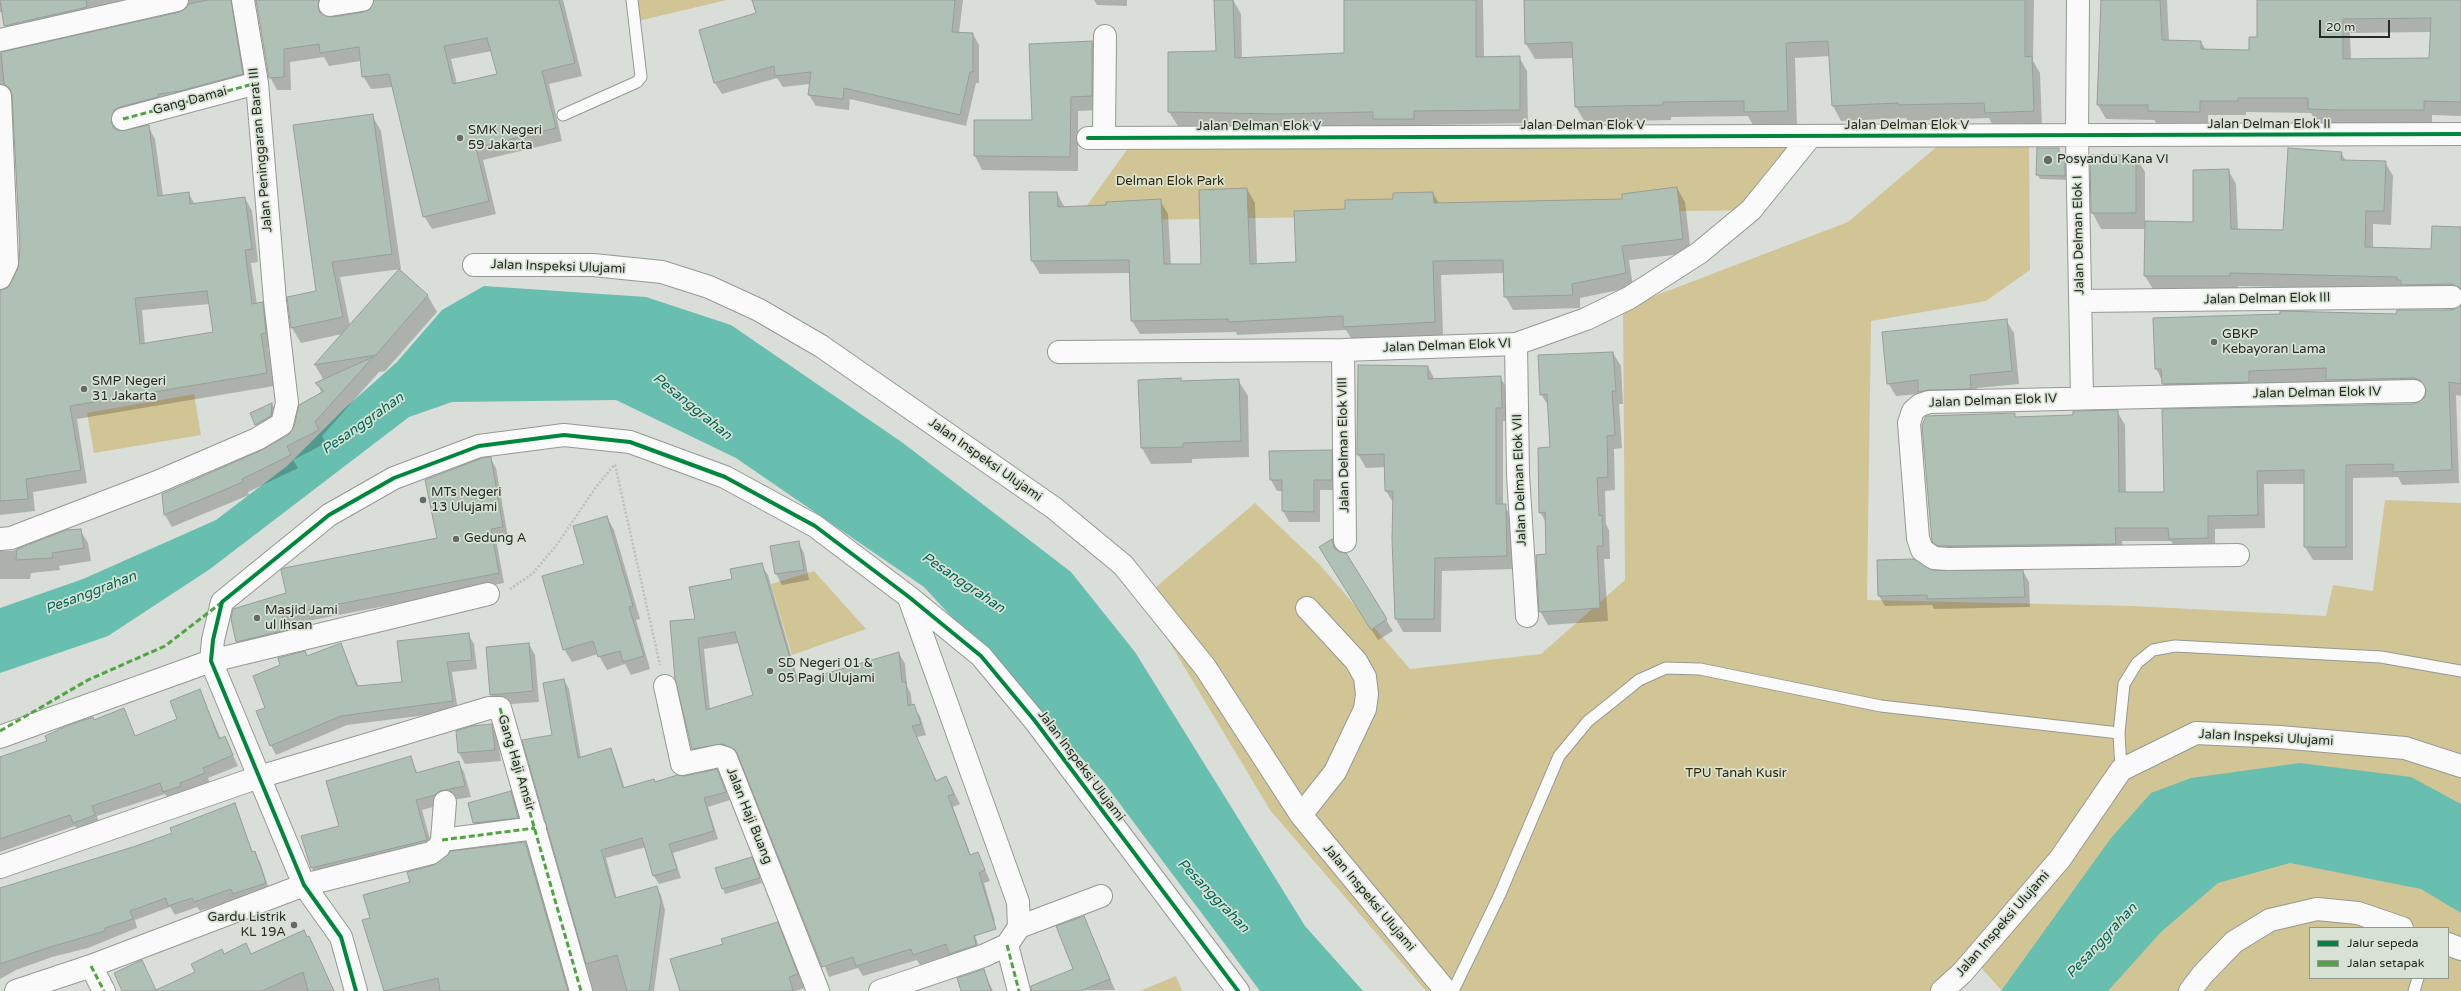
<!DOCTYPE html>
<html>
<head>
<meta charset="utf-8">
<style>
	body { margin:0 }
	#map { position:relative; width:2461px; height:991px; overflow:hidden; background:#d9ded8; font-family:"Varela Round",sans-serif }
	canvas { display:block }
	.legend { position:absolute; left:2309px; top:927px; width:140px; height:52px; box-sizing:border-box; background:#d8e2d4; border:1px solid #91998e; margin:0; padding:5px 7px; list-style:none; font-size:12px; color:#272b25 }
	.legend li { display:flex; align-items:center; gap:8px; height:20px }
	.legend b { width:20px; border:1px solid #91998e }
	.scale { position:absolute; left:2319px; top:20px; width:71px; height:18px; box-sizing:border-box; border:2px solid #272b25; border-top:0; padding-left:5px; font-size:12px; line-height:14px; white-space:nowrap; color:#272b25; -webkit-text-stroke:3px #d8e2d4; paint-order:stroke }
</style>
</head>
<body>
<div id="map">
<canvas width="2461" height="991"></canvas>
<ul class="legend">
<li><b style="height:5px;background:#00873e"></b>Jalur sepeda</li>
<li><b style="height:5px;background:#51a442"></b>Jalan setapak</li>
</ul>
<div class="scale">20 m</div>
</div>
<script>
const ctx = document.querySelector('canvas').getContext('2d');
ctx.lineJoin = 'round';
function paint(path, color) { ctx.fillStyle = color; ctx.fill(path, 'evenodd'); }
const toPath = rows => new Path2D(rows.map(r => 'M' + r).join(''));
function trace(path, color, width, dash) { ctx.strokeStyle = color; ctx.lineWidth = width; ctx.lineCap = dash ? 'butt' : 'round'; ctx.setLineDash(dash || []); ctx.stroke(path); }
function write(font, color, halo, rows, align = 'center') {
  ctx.font = font + ' "Varela Round",sans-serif'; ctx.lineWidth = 3.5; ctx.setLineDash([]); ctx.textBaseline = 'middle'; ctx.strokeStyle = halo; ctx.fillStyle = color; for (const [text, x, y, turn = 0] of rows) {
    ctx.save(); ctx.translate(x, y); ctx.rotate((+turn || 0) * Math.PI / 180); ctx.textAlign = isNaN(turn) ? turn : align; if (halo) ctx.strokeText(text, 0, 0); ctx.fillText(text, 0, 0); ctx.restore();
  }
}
paint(toPath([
	[633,0,727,0,638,21],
	[1810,137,1751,210,1076,221,1131,144],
	[2029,141,2030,270,1986,301,1871,321,1867,600,2133,606,2326,616,2333,585,2373,591,2385,500,2461,503,2461,991,2002,991,1976,962,1946,991,1426,991,1270,810,1143,598,1255,503,1320,565,1410,669,1541,654,1625,580,1623,308,1848,222,1941,143],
	[2310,928,2448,928,2448,978,2310,978],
	[194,394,201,435,94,453,87,413],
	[814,571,866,629,792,655,771,584],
	[1176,976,1182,991,1140,991]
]), '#d2c595');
paint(toPath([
	[484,286,646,297,731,325,903,443,1071,572,1135,652,1305,926,1363,991,1260,991,1102,780,924,587,736,458,616,400,452,402,409,417,210,569,108,636,0,673,0,608,83,579,216,520,287,466,344,409,397,362,442,310],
	[2300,763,2411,777,2461,804,2461,913,2421,889,2290,863,2218,883,2161,932,2108,991,2001,991,2111,838,2151,793,2191,778]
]), '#68beaf');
paint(toPath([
	[0,0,563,0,582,76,549,84,562,141,483,160,496,214,432,229,424,216,393,87,371,89,363,76,361,61,329,66,324,57,290,62,291,90,277,90,270,77,256,2,242,3,250,87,121,123,119,132,148,126,155,139,163,196,188,193,195,204,245,198,252,211,258,262,251,263,257,304,262,303,269,316,273,346,268,347,274,386,77,419,87,483,33,492,35,511,0,515,0,291,12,284,19,268,20,223,14,99,8,96,0,99,0,53,180,13,187,10,189,2,182,0,12,39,5,26,2,12,0,12],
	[368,0,374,2,370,11,326,18,325,13],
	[492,51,498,74,457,84,451,59],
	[210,304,214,333,145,344,142,310],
	[753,0,963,0,959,33,973,34,979,45,979,83,976,83,966,126,850,99,849,110,816,106,809,95,810,84,783,87,777,78,722,94,715,83,700,31,758,14],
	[1094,0,1127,0,1127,6,1097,5],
	[1233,0,1241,14,1242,59,1345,54,1345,0,1483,0,1484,58,1519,57,1527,71,1528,123,1422,125,1422,133,1383,133,1378,126,1285,128,1178,126,1169,112,1169,53,1217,52],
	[1525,0,2034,0,2033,61,2040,73,2042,126,1994,128,1989,118,1908,121,1906,118,1841,121,1833,106,1830,56,1795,58,1797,126,1754,127,1748,116,1671,117,1671,120,1585,122,1576,107,1574,58,1535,59,1526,44],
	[2102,0,2167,0,2169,41,2201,42,2206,50,2250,51,2258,38,2258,0,2461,0,2461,116,2432,115,2432,124,2317,123,2311,113,2246,112,2246,115,2208,115,2208,126,2158,125,2154,120,2106,119,2098,105],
	[2431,32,2430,59,2351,60,2350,33],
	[1092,42,1100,55,1099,110,1078,111,1078,171,982,170,975,156,975,121,1033,121],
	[372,115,381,131,401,269,340,277,350,326,399,270,428,296,437,312,385,371,379,372,322,436,326,443,293,460,298,468,248,492,249,495,172,527,165,515,289,435,322,393,317,384,324,381,315,365,342,334,301,343,292,328,317,292],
	[2058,149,2061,156,2064,156,2067,161,2068,180,2040,179,2037,174],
	[2341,153,2346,161,2385,162,2393,176,2391,225,2373,224,2373,248,2432,250,2461,228,2461,298,2404,290,2238,286,2238,289,2153,289,2145,276,2146,229,2101,229,2092,212,2135,156,2145,172,2145,222,2194,223,2228,170,2236,184,2238,230,2284,231],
	[1677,188,1685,202,1691,253,1629,260,1633,287,1580,298,1580,308,1513,310,1505,296,1505,273,1441,275,1443,336,1352,340,1346,330,1237,335,1236,332,1140,334,1132,321,1130,273,1040,274,1032,261,1057,193,1065,208,1160,200,1168,214,1171,265,1202,265,1247,189,1255,203,1257,265,1297,263,1346,210,1433,193,1439,204,1623,200],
	[2461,308,2461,396,2456,395,2459,483,2402,485,2398,477,2353,478,2353,560,2313,560,2305,547,2305,484,2264,484,2265,528,2215,529,2215,551,2177,552,2171,541,2122,541,2123,557,1941,555,1933,542,1923,425,1925,419,1931,415,2014,414,2016,418,2074,416,2117,411,2125,425,2126,493,2165,493,2415,404,2426,398,2427,393,2335,394,2328,382,2256,384,2170,397,2156,368,2397,315],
	[2006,320,2014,333,2019,384,1977,388,1978,401,1920,394,1896,396,1888,383],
	[1613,353,1621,366,1623,404,1619,404,1622,448,1614,449,1615,490,1605,491,1606,524,1609,530,1610,559,1604,559,1608,621,1548,625,1540,611,1547,555,1547,524,1540,512,1551,448,1549,407,1541,394],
	[1428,367,1435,380,1500,377,1508,390,1509,421,1503,421,1503,505,1513,518,1514,569,1442,571,1441,632,1403,632,1396,619,1394,504,1386,491,1386,467,1366,468,1358,454],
	[1180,379,1182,382,1238,380,1248,396,1249,457,1192,459,1192,463,1151,464,1142,448],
	[272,404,275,409,273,421,259,430,251,413],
	[1331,451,1337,462,1338,490,1320,490,1320,522,1289,522,1283,511,1283,491,1277,491,1271,480,1270,452],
	[490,458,496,468,508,537,496,539,504,583,287,625,291,640,243,651,237,641,287,594,438,538],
	[607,517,614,530,640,619,636,620,650,669,631,675,625,664,607,670,598,654,572,662,564,649],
	[80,530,88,543,91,561,59,566,60,570,31,573,30,579,0,579,0,551,12,551,66,531],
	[1332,540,1339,553,1346,554,1393,631,1378,640,1327,558],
	[798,542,804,553,809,580,782,585,776,574,771,546],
	[761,565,768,575,799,683,899,653,905,664,907,686,911,694,912,706,920,716,926,735,917,737,936,781,946,777,952,788,960,804,953,807,971,856,978,854,990,881,984,883,995,921,973,929,982,956,951,955,920,965,917,960,863,976,858,968,829,977,740,759,723,754,699,759,692,749,696,620,733,580],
	[739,643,754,696,710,710,704,649],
	[1927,570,1947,572,2023,571,2029,582,2030,607,1934,609,1932,605,1885,606,1879,596],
	[468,634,474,644,477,669,452,672,458,711,347,725,276,755,271,745,267,708,340,644,359,687,403,682],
	[529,644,535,655,539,702,497,705,491,695],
	[564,680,569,689,581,758,610,750,615,758,625,789,716,770,730,800,708,807,718,839,673,853,681,878,659,884,654,876,646,847,606,858,617,899,656,887,661,895,665,910,654,991,593,991,523,741,553,735],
	[199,690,221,739,225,738,238,766,208,778,210,783,170,802,165,794,97,816,100,826,80,833,75,826,0,852,0,765,123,709,136,737,178,720],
	[491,725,497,736,501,761,465,764,459,753,457,732],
	[410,757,418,774,458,762,464,772,471,797,446,801,441,805,422,810,433,850,317,878,312,868,302,837,340,827],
	[510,792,517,803,524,828,481,834,474,823,469,804],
	[235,805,253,853,260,862,270,892,239,903,236,899,200,911,197,907,175,915,170,907,135,920,137,928,88,948,52,957,16,970,0,979,0,889,136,847,173,834],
	[525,843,530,851,570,991,384,991,363,920,371,919,411,883],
	[754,863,762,883,725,894,716,869],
	[1084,917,1115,990,1032,991,1074,969],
	[777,924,785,938,805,988,796,991,681,991,724,944],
	[309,937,334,991,157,991,196,972,224,955,252,955],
	[983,970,993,991,962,991]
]), '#0003');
const building = toPath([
	[0,0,86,0,87,7,4,26,0,0],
	[207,0,231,0,243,74,180,91,158,94,158,97,120,107,114,110,111,122,114,128,120,131,149,125,158,196,189,192,190,204,245,197,252,249,245,250,252,304,263,302,266,333,261,334,267,373,70,406,81,470,26,479,28,499,0,501,0,290,7,288,11,283,18,268,20,247,12,95,10,89,4,84,1,52,180,12,189,4,207,0],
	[207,291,213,332,140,344,135,298,207,291],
	[256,0,319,0,318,7,320,13,332,17,364,12,370,9,374,0,559,0,575,63,542,71,556,128,476,148,489,201,423,217,389,74,362,77,359,47,320,53,319,44,284,49,284,77,269,78,256,0],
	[487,38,497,74,453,84,444,46,487,38],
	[752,0,955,0,952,32,973,33,973,72,970,72,960,115,844,88,843,99,808,95,811,72,775,76,774,66,714,83,699,30,756,13,752,0],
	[1214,0,1233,0,1235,58,1344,53,1344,0,1476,0,1476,57,1520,56,1520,110,1414,111,1414,119,1373,119,1373,112,1276,114,1168,112,1168,52,1216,51,1214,0],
	[1524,0,2025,0,2025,57,2032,56,2034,111,1985,113,1984,103,1898,105,1898,103,1832,106,1828,41,1786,43,1788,111,1744,112,1744,101,1663,102,1663,105,1575,107,1572,42,1525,44,1524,0],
	[2101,0,2160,0,2162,40,2201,41,2201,49,2249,50,2249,37,2257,37,2257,0,2461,0,2461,102,2424,101,2424,110,2339,110,2308,109,2308,98,2238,98,2238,101,2200,101,2200,112,2148,111,2148,105,2097,105,2101,0],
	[2431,18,2429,58,2343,59,2343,19,2431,18],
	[1092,41,1092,96,1071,97,1070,157,974,156,974,120,1032,120,1029,44,1092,41],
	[373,114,392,254,332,262,343,317,291,328,287,297,316,291,293,125,373,114],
	[2037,148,2059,148,2059,155,2065,155,2065,176,2036,175,2037,148],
	[2288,148,2342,152,2341,160,2386,161,2384,211,2366,211,2365,247,2431,249,2432,226,2461,227,2461,289,2452,284,2401,285,2401,280,2397,280,2397,277,2230,273,2230,276,2144,276,2145,221,2193,222,2193,170,2229,169,2231,229,2283,230,2288,148],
	[2090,155,2136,155,2136,213,2091,213,2090,155],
	[1677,187,1683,239,1622,246,1626,273,1572,284,1573,295,1504,297,1503,260,1433,261,1435,322,1343,327,1343,316,1229,322,1228,319,1131,321,1129,260,1031,261,1029,192,1057,192,1058,207,1106,205,1106,202,1161,199,1164,264,1201,264,1199,190,1247,188,1250,264,1296,262,1294,211,1345,209,1345,200,1393,199,1393,193,1433,192,1434,203,1622,199,1622,194,1677,187],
	[399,269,428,295,376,355,314,365,399,269],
	[2461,305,2461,384,2449,382,2452,470,2393,472,2393,464,2346,465,2346,547,2304,547,2304,470,2257,471,2258,515,2208,516,2208,538,2169,539,2168,528,2115,528,2116,544,1948,546,1938,546,1932,542,1922,425,1926,416,2015,413,2015,417,2073,415,2073,411,2118,410,2119,492,2164,492,2162,409,2414,404,2425,397,2426,390,2420,380,2414,378,2326,380,2326,368,2249,371,2249,382,2162,384,2161,369,2155,369,2153,318,2280,314,2280,311,2396,314,2397,310,2452,310,2461,305],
	[2007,319,2012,371,1970,375,1971,389,1929,390,1918,392,1918,380,1887,384,1882,332,2007,319],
	[1613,352,1616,391,1612,391,1615,435,1607,436,1608,477,1597,478,1599,516,1602,515,1603,546,1597,546,1600,608,1539,612,1536,555,1546,554,1545,512,1539,513,1538,448,1550,447,1547,394,1540,395,1538,355,1613,352],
	[373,357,315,422,319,430,287,446,291,455,242,479,243,482,164,515,162,494,262,450,288,435,294,427,299,405,324,391,315,383,373,357],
	[1358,365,1428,366,1428,379,1501,376,1502,408,1496,408,1496,504,1506,504,1507,556,1435,558,1434,619,1395,619,1392,539,1393,491,1385,491,1384,454,1357,455,1358,365],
	[1181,378,1181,381,1239,379,1241,441,1183,443,1183,447,1141,448,1138,380,1181,378],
	[272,403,271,416,255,425,250,413,272,403],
	[1332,450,1332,480,1314,480,1314,512,1282,511,1282,480,1270,480,1269,451,1332,450],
	[491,457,503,527,491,529,499,573,282,615,286,630,236,642,231,619,233,609,286,593,281,570,284,568,437,538,425,480,482,458,491,457],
	[607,516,633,606,629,607,644,656,623,662,620,651,598,657,593,641,563,650,542,576,584,564,573,526,607,516],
	[81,529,84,548,52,553,53,558,16,560,17,549,66,530,81,529],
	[1332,539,1334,548,1339,552,1346,553,1387,619,1371,630,1319,547,1332,539],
	[799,541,804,570,775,574,770,546,799,541],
	[1914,559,1933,570,2023,570,2025,597,1927,599,1927,595,1878,596,1877,560,1914,559],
	[762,563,797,682,899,652,902,682,906,682,908,706,914,704,921,724,912,726,936,781,946,776,954,794,948,796,970,855,978,852,985,870,979,873,996,929,974,936,976,945,949,954,946,944,913,955,911,949,856,966,853,957,822,967,737,753,734,749,722,744,692,749,675,679,670,621,695,619,689,587,732,579,730,569,762,563],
	[735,632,753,695,706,710,698,638,735,632],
	[469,633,472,660,447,662,453,701,341,716,270,746,256,711,265,708,253,676,280,665,278,658,305,651,307,656,341,643,357,686,402,682,397,641,469,633],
	[529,643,533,691,490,695,486,647,529,643],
	[564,679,578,758,611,748,623,788,654,779,655,782,677,775,685,776,717,769,726,792,704,798,714,831,669,844,677,869,653,876,642,838,601,850,615,898,657,886,661,901,649,991,627,991,617,955,586,964,522,740,552,735,543,683,564,679],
	[200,689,219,739,225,736,233,755,203,768,205,773,180,783,181,786,163,792,160,783,92,806,95,815,73,823,70,815,0,839,0,757,47,741,45,736,69,725,93,717,94,720,124,708,135,736,177,719,170,701,200,689],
	[492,724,495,750,458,753,456,731,472,726,492,724],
	[411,756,416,773,459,761,465,786,440,791,435,795,416,800,427,840,311,868,301,836,339,826,326,781,411,756],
	[511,791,518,818,473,823,468,803,511,791],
	[235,803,252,852,255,851,266,883,233,894,231,889,194,902,192,898,168,906,166,898,130,911,133,919,105,928,105,931,47,948,0,964,0,888,136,846,172,833,170,828,235,803],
	[525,842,568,991,440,991,438,978,384,991,362,920,370,918,363,895,410,882,407,872,434,865,451,851,525,842],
	[752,857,760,878,722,889,715,868,752,857],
	[1084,916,1110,979,1080,991,1031,991,1031,986,1073,969,1056,926,1084,916],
	[778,922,798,974,789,977,793,991,680,991,670,959,723,944,721,939,778,922],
	[304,930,307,937,309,936,334,991,308,991,303,972,262,991,122,991,114,973,142,960,156,990,195,972,191,964,222,949,224,954,246,943,251,954,304,930],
	[984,969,991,991,961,991,957,978,984,969]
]);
paint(building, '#afc1b5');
trace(building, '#989d99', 1);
const service = toPath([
	[563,115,637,82,641,77,632,0],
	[2119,733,2124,684,2137,663,2153,650,2175,646,2381,657,2461,671],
	[1453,991,1500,894,1559,756,1588,721,1612,702,1639,680,1666,668,1700,669,1881,706,2119,733,2121,770],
	[2414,991,2418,978]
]);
const minor = toPath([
	[2078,0,2077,136,2082,398],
	[330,5,362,0],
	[0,40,177,0],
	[0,96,7,263,0,278],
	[123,119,257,83],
	[1088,138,2461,134],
	[1104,138,1105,36],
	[474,265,593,265,662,272,709,287,759,310,821,346,1054,508,1123,565,1205,667,1301,815,1446,991],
	[2081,301,2452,297],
	[1516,344,1518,475,1527,616],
	[1343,350,1345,541],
	[1059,352,1343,350,1516,344,1586,319,1629,298,1699,253,1751,210,1810,137],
	[0,539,11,538,157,482,257,439,282,424,287,403,275,301,257,83,243,0],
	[2238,555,1948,559,1934,558,1922,550,1918,538,1909,423,1913,411,1920,405,1929,402,2414,391],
	[909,598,1018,902,1019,927],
	[665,686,682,764,719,756,726,758,818,991],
	[0,737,211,661,488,594],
	[1301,815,1335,772,1365,709,1367,694,1365,677,1356,661,1307,608],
	[442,840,535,828],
	[0,867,259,777,489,708,500,708,581,991],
	[2448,944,2461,949],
	[1007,945,1019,991],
	[91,966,104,991],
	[16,991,91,966,304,885,431,853,439,847,442,840,445,802],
	[356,991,341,937,304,885,211,661,213,640,222,602,329,515,394,478,479,446,564,435,630,442,725,477,815,526,909,597,981,656,1035,721,1238,991],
	[880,991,983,956,1007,945,1019,927,1101,896],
	[1942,991,1962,973,2060,859,2121,770,2196,733,2280,737,2405,748,2461,766],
	[2190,991,2203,974,2234,942,2270,920,2317,909,2358,913,2402,928]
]);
trace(service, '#959994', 13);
trace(minor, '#959994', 24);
trace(toPath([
	[615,465,660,665],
	[510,589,532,574,556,546,596,487,615,464]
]), '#bcbfbb', 2.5, [2, 2]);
trace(service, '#f9faf9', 11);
trace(minor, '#f9faf9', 22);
trace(toPath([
	[123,119,257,83],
	[500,708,581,991],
	[0,731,88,680,165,646,221,603],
	[442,840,535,828],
	[1007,945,1019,991],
	[91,966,104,991]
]), '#51a442', 3, [6, 3]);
trace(toPath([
	[1088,138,2461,134],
	[356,991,341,937,304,885,211,661,213,640,222,602,329,515,394,478,479,446,564,435,630,442,725,477,815,526,909,597,981,656,1035,721,1238,991]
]), '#00873e', 4);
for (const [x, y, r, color] of [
	[460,138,4,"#656a64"],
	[2048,160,5,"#656a64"],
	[2214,342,4,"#656a64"],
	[84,389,4,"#656a64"],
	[423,500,4,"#656a64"],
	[456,539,4,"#656a64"],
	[257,618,4,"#656a64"],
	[770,671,4,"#656a64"],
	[294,925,4,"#656a64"]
]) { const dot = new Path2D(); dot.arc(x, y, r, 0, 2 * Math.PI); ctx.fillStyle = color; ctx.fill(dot); trace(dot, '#d8e2d4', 1.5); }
write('13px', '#272b25', '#d8e2d4', [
	["Gang Damai",190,101,-15],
	["Jalan Delman Elok II",2269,125],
	["Jalan Delman Elok V",1583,126],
	["Jalan Delman Elok V",1907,126],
	["Jalan Delman Elok V",1259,127],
	["Jalan Peninggaran Barat III",261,150,-95],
	["Jalan Delman Elok I",2079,235,-91],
	["Jalan Inspeksi Ulujami",558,267,2],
	["Jalan Delman Elok III",2267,299,-1],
	["Jalan Delman Elok VI",1447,346,-2],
	["Jalan Delman Elok IV",2317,393,-1],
	["Jalan Delman Elok IV",1993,401,-2],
	["Jalan Delman Elok VIII",1344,445,-91],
	["Jalan Inspeksi Ulujami",985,460,35],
	["Jalan Delman Elok VII",1520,480,-92],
	["Jalan Inspeksi Ulujami",2266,738,3],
	["Gang Haji Amsir",516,763,73],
	["Jalan Inspeksi Ulujami",1081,766,53],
	["Jalan Haji Buang",749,816,68],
	["Jalan Inspeksi Ulujami",1369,898,50],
	["Jalan Inspeksi Ulujami",2003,924,-49]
]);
write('13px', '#272b25', '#d8e2d4', [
	["SMK Negeri",468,131],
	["59 Jakarta",468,146],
	["Posyandu Kana VI",2057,160],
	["GBKP",2222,335],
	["Kebayoran Lama",2222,350],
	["SMP Negeri",92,382],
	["31 Jakarta",92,397],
	["MTs Negeri",431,493],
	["13 Ulujami",431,508],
	["Gedung A",464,539],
	["Masjid Jami",265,611],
	["ul Ihsan",265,626],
	["SD Negeri 01 &",778,664],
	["05 Pagi Ulujami",778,679],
	["Gardu Listrik",286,918,"right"],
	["KL 19A",286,933,"right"]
], 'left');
write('13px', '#342802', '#d8e2d4', [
	["Delman Elok Park",1170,182],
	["TPU Tanah Kusir",1736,774]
]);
write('italic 14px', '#01675a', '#d8e2d4', [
	["Pesanggrahan",692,407,39],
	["Pesanggrahan",363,424,-35],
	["Pesanggrahan",963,583,34],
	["Pesanggrahan",91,593,-21],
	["Pesanggrahan",1213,896,46],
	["Pesanggrahan",2102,941,-47]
]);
</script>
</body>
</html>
